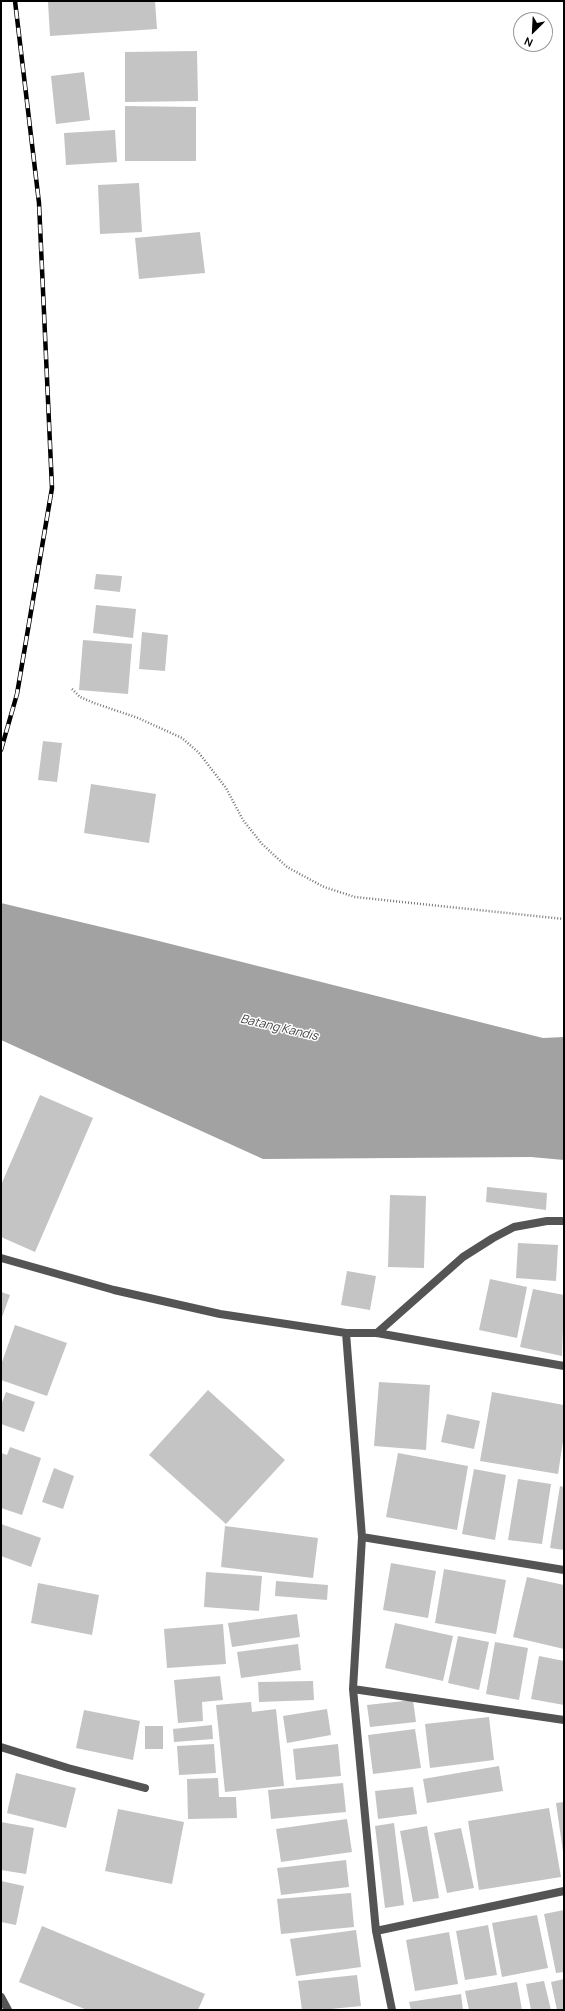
<!DOCTYPE html>
<html>
<head>
<meta charset="utf-8">
<style>
	body { margin:0 }
	#map { position:relative; width:565px; height:2011px; overflow:hidden; background:#fff; font-family:Manrope,sans-serif }
	canvas { display:block }
	.frame { position:absolute; inset:0; border:2px solid #000; pointer-events:none }
	.north { position:absolute; left:513px; top:12px; width:40px; height:40px; box-sizing:border-box; background:#fff; border:1px solid #999; border-radius:50%; rotate:204deg; font-size:11px; font-weight:700; line-height:16px; text-align:center; color:#000 }
	.north::after { content:''; display:block; margin:auto; width:14px; height:18px; background:#000; clip-path:polygon(50% 0,100% 100%,50% 72%,0 100%) }
</style>
</head>
<body>
<div id="map">
<canvas width="565" height="2011"></canvas>
<div class="frame"></div>
<div class="north">N</div>
</div>
<script>
const ctx = document.querySelector('canvas').getContext('2d');
ctx.lineJoin = 'round';
function paint(path, color) { ctx.fillStyle = color; ctx.fill(path, 'evenodd'); }
const toPath = rows => new Path2D(rows.map(r => 'M' + r).join(''));
function trace(path, color, width, dash) { ctx.strokeStyle = color; ctx.lineWidth = width; ctx.lineCap = dash ? 'butt' : 'round'; ctx.setLineDash(dash || []); ctx.stroke(path); }
function write(font, color, halo, rows, align = 'center') {
  ctx.font = font + ' Manrope,sans-serif'; ctx.lineWidth = 3; ctx.setLineDash([]); ctx.textBaseline = 'middle'; ctx.strokeStyle = halo; ctx.fillStyle = color; for (const [text, x, y, turn = 0] of rows) {
    ctx.save(); ctx.translate(x, y); ctx.rotate((+turn || 0) * Math.PI / 180); ctx.textAlign = isNaN(turn) ? turn : align; if (halo) ctx.strokeText(text, 0, 0); ctx.fillText(text, 0, 0); ctx.restore();
  }
}
paint(toPath([
	[1,903,143,937,543,1038,564,1037,564,1160,531,1157,263,1159,1,1040]
]), '#a2a2a2');
paint(toPath([
	[65,1,155,1,157,29,50,36,48,2],
	[197,51,198,101,125,102,125,52],
	[84,72,90,120,56,124,51,76],
	[125,106,196,107,196,161,125,161],
	[115,130,117,162,66,165,64,133],
	[139,183,142,232,100,234,98,185],
	[200,232,205,273,139,279,135,238],
	[96,574,122,576,120,592,94,589],
	[96,605,136,609,133,638,93,633],
	[142,632,168,635,165,671,139,669],
	[83,640,132,644,128,694,79,690],
	[43,741,62,743,57,782,38,780],
	[91,784,156,794,149,843,84,833],
	[40,1095,93,1118,35,1252,1,1237,1,1185],
	[487,1187,547,1193,546,1210,486,1202],
	[390,1195,426,1196,424,1268,388,1267],
	[518,1243,558,1245,556,1281,516,1278],
	[347,1271,376,1276,370,1310,341,1305],
	[490,1279,527,1287,517,1338,479,1330],
	[533,1289,564,1295,562,1356,520,1347],
	[1,1292,10,1295,1,1320],
	[15,1325,67,1343,47,1396,1,1380,1,1365],
	[379,1382,430,1385,426,1450,374,1446],
	[208,1390,285,1460,226,1524,149,1455],
	[6,1392,35,1402,24,1432,1,1424,1,1405],
	[492,1392,564,1405,564,1435,558,1474,480,1461],
	[447,1414,480,1421,474,1449,441,1442],
	[10,1447,41,1458,22,1515,1,1508,1,1453,7,1455],
	[398,1453,468,1466,457,1530,386,1517],
	[54,1468,74,1476,63,1509,42,1502],
	[474,1469,506,1475,495,1540,462,1534],
	[518,1479,551,1484,542,1544,508,1540],
	[560,1486,564,1487,564,1550,550,1548],
	[1,1524,41,1538,31,1567,1,1556],
	[225,1526,318,1538,313,1578,221,1567],
	[391,1563,436,1571,428,1618,383,1610],
	[444,1569,506,1580,496,1634,435,1623],
	[206,1572,262,1576,259,1611,204,1607],
	[527,1577,564,1585,564,1649,513,1637],
	[276,1581,328,1585,327,1600,275,1596],
	[38,1583,99,1595,92,1635,31,1623],
	[297,1614,300,1637,232,1647,228,1623],
	[395,1623,453,1636,443,1681,385,1668],
	[223,1624,226,1664,167,1668,164,1629],
	[458,1636,489,1642,479,1690,448,1683],
	[495,1642,528,1648,519,1700,486,1694],
	[298,1644,301,1670,241,1678,237,1652],
	[539,1656,564,1661,564,1705,531,1699],
	[220,1676,223,1700,202,1702,203,1721,178,1723,174,1680],
	[313,1681,314,1700,259,1702,258,1682],
	[413,1700,416,1722,370,1727,367,1705],
	[251,1702,252,1712,276,1709,284,1786,225,1792,216,1705],
	[327,1709,331,1735,287,1743,283,1716],
	[84,1710,140,1721,133,1760,76,1748],
	[489,1717,494,1760,430,1768,425,1724],
	[212,1725,213,1739,174,1742,173,1729],
	[145,1726,163,1726,163,1749,145,1749],
	[415,1729,421,1768,373,1774,368,1735],
	[214,1744,216,1773,179,1775,177,1746],
	[338,1744,341,1776,296,1780,293,1749],
	[499,1766,503,1791,427,1803,423,1779],
	[16,1773,76,1788,66,1828,7,1813],
	[218,1778,219,1797,236,1797,237,1818,188,1819,187,1779],
	[343,1783,346,1812,271,1819,268,1790],
	[413,1787,417,1814,378,1819,375,1791],
	[564,1802,564,1852,563,1852,556,1803],
	[549,1808,561,1877,479,1890,468,1821],
	[118,1809,184,1822,172,1884,105,1871],
	[347,1819,352,1852,281,1862,276,1829],
	[1,1822,34,1828,26,1874,1,1870],
	[394,1823,404,1905,385,1908,375,1826],
	[427,1826,439,1898,413,1902,400,1831],
	[461,1828,474,1888,447,1893,434,1833],
	[346,1860,349,1887,281,1895,277,1868],
	[1,1881,24,1886,16,1925,1,1922],
	[351,1893,354,1927,281,1934,277,1899],
	[564,1910,564,1972,556,1973,544,1914],
	[537,1915,548,1968,502,1977,492,1923],
	[488,1925,497,1975,465,1980,456,1931],
	[42,1926,205,1994,198,2010,87,2010,19,1982],
	[356,1930,361,1967,296,1976,290,1939],
	[449,1932,458,1984,415,1991,406,1940],
	[357,1975,361,2006,321,2010,302,2010,298,1981],
	[564,1979,564,2010,557,2010,551,1982],
	[544,1981,551,2010,531,2010,526,1984],
	[517,1982,522,2010,469,2010,465,1991],
	[461,1994,463,2010,411,2010,409,2002]
]), '#c4c4c4');
trace(toPath([
	[72,689,80,697,94,703,138,718,182,738,199,753,226,788,243,820,262,844,287,867,324,887,355,897,564,919]
]), '#767676', 2.5, [1, 2]);
trace(toPath([
	[1,1258,114,1290,220,1314,346,1333,377,1333,564,1366],
	[346,1333,362,1537,353,1689,376,1931,392,2010],
	[377,1333,463,1257,493,1238,514,1227,547,1221,564,1221],
	[362,1537,564,1570],
	[353,1689,564,1720],
	[1,1747,68,1768,145,1788],
	[376,1931,564,1891],
	[1,1997,8,2010]
]), '#545454', 8);
const rail = toPath([
	[1,750,17,694,52,488,39,203,15,1]
]);
trace(rail, '#000', 4.5);
trace(rail, '#fff', 3, [9]);
write('italic 12px', '#434343', '#fff', [
	["Batang Kandis",279,1028,13]
]);
</script>
</body>
</html>
